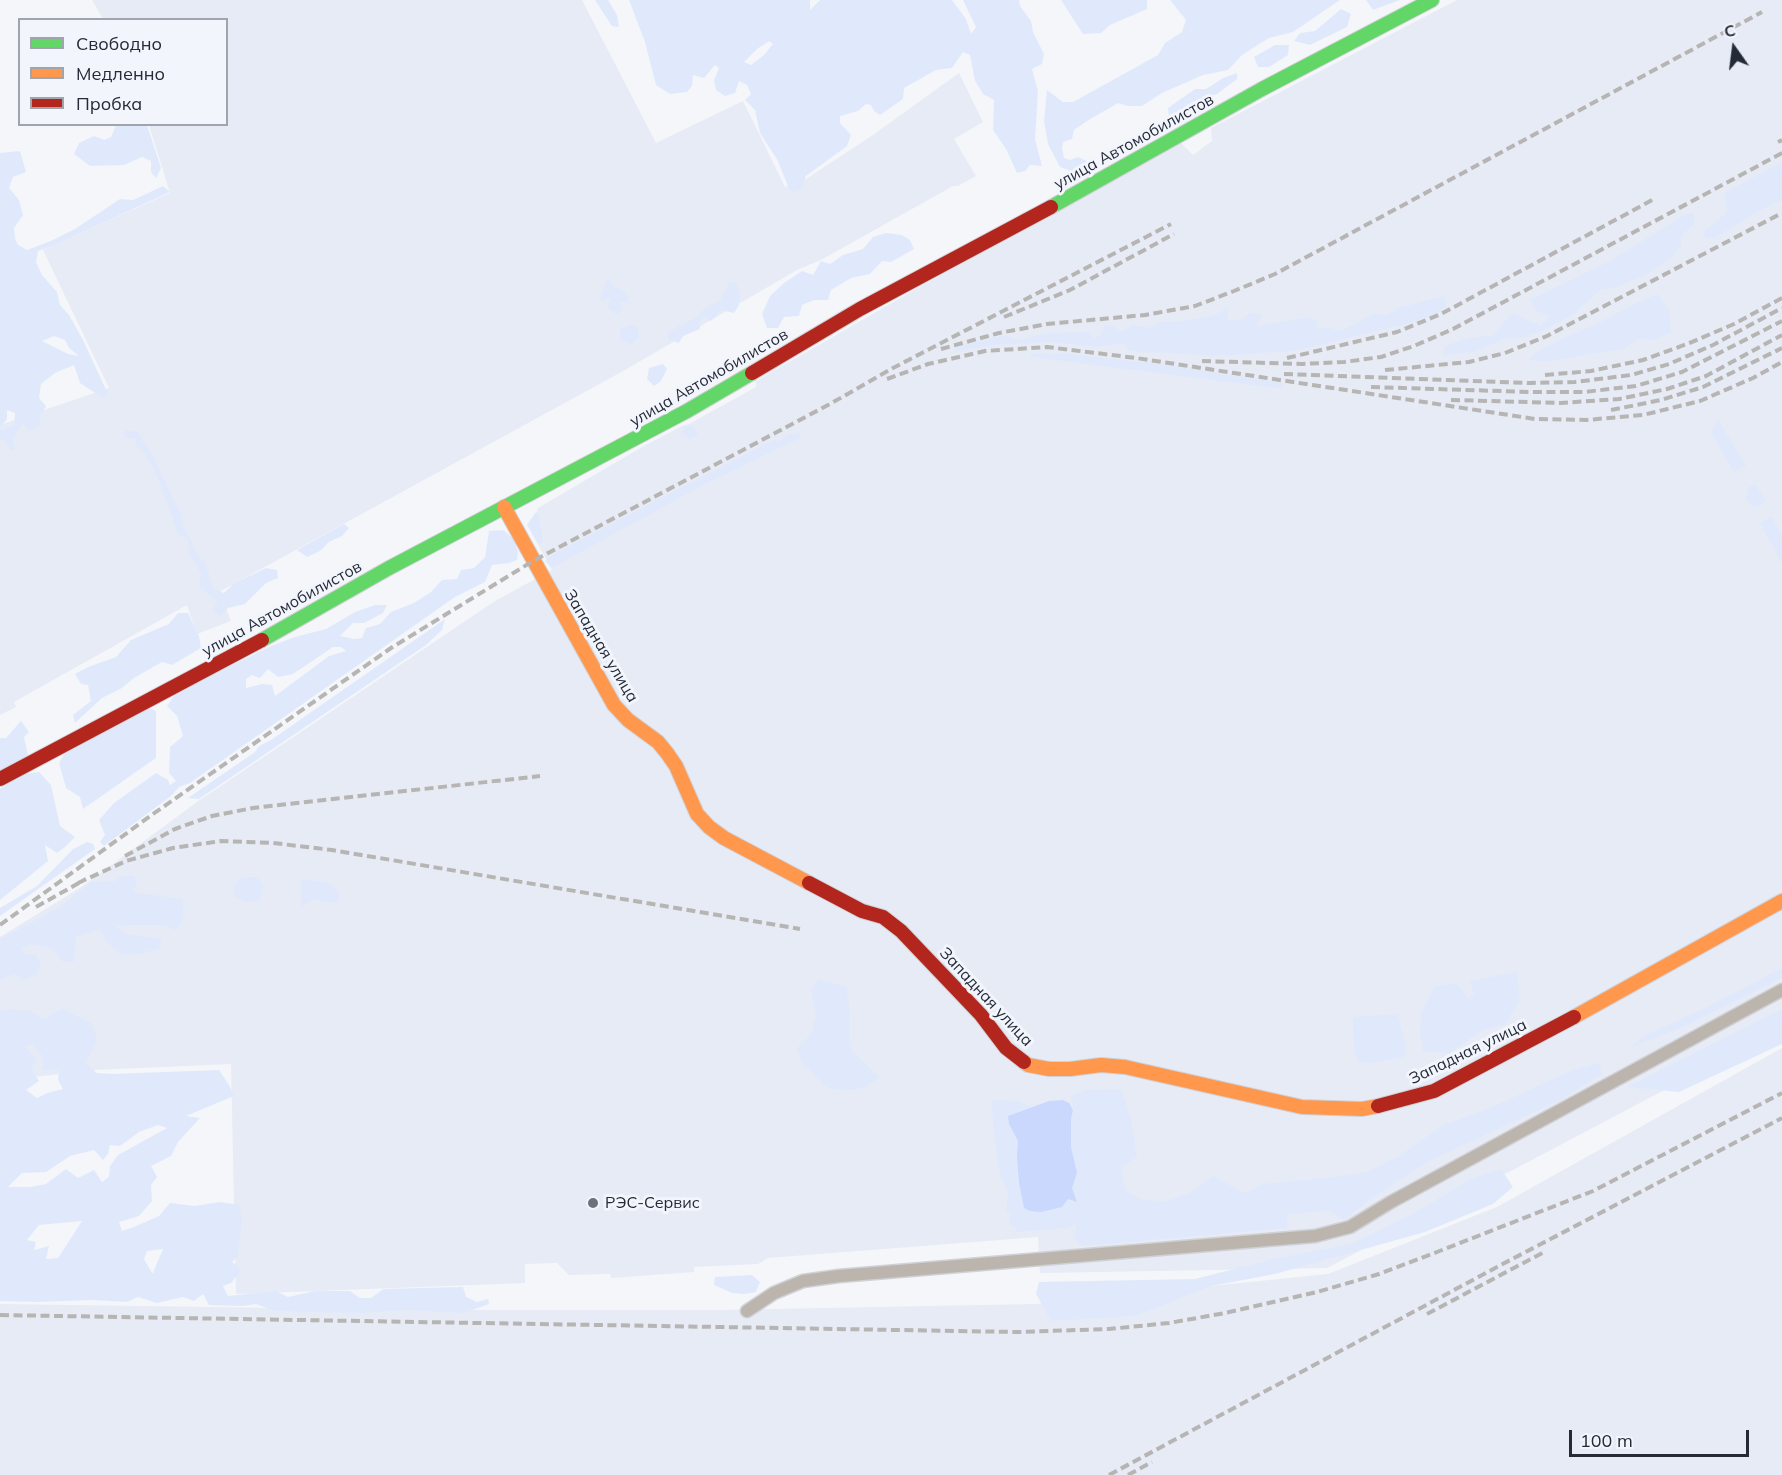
<!DOCTYPE html>
<html>
<head>
<meta charset="utf-8">
<style>
	body { margin:0 }
	#map { position:relative; width:1782px; height:1475px; overflow:hidden; background:#f4f6fa; font-family:Mulish,sans-serif }
	canvas { display:block }
	.legend { position:absolute; left:18px; top:18px; width:210px; height:108px; box-sizing:border-box; background:#f2f5fc; border:2px solid #a0a4ad; margin:0; padding:8px 10px; list-style:none; font-size:18px; color:#252a37 }
	.legend li { display:flex; align-items:center; gap:12px; height:30px }
	.legend b { width:30px; border:2px solid #a0a4ad }
	.north { position:absolute; left:1704px; top:18px; width:60px; height:60px; -webkit-text-stroke:4px #f2f5fc; paint-order:stroke; rotate:346deg; font-size:16px; font-weight:700; line-height:24px; text-align:center; color:#252a37 }
	.north::after { content:''; display:block; margin:auto; width:21px; height:27px; background:#252a37; clip-path:polygon(50% 0,100% 100%,50% 72%,0 100%) }
	.scale { position:absolute; left:1569px; top:1430px; width:180px; height:27px; box-sizing:border-box; border:3px solid #252a37; border-top:0; padding-left:8px; font-size:18px; line-height:21px; white-space:nowrap; color:#252a37; -webkit-text-stroke:4px #f2f5fc; paint-order:stroke }
</style>
</head>
<body>
<div id="map">
<canvas width="1782" height="1475"></canvas>
<ul class="legend">
<li><b style="height:8px;background:#63d668"></b>Свободно</li>
<li><b style="height:8px;background:#ff974d"></b>Медленно</li>
<li><b style="height:8px;background:#b3261e"></b>Пробка</li>
</ul>
<div class="north">С</div>
<div class="scale">100 m</div>
</div>
<script>
const ctx = document.querySelector('canvas').getContext('2d');
ctx.lineJoin = 'round';
function paint(path, color) { ctx.fillStyle = color; ctx.fill(path, 'evenodd'); }
const toPath = rows => new Path2D(rows.map(r => 'M' + r).join(''));
function trace(path, color, width, dash) { ctx.strokeStyle = color; ctx.lineWidth = width; ctx.lineCap = dash ? 'butt' : 'round'; ctx.setLineDash(dash || []); ctx.stroke(path); }
function write(font, color, halo, rows, align = 'center') {
  ctx.font = font + ' Mulish,sans-serif'; ctx.lineWidth = 6; ctx.setLineDash([]); ctx.textBaseline = 'middle'; ctx.strokeStyle = halo; ctx.fillStyle = color; for (const [text, x, y, turn = 0] of rows) {
    ctx.save(); ctx.translate(x, y); ctx.rotate((+turn || 0) * Math.PI / 180); ctx.textAlign = isNaN(turn) ? turn : align; if (halo) ctx.strokeText(text, 0, 0); ctx.fillText(text, 0, 0); ctx.restore();
  }
}
paint(toPath([
	[92,0,582,0,656,143,743,101,785,187,806,179,873,135,959,73,983,122,954,139,976,176,958,186,953,186,821,260,797,270,625,370,219,592,231,621,197,634,187,605,14,702,16,707,0,715,0,425,109,388,43,250,170,193,149,125,226,124,226,20,103,19],
	[1457,0,1782,0,1782,1028,1327,1268,1040,1273,1038,1237,768,1258,758,1264,694,1267,694,1272,611,1278,610,1274,569,1275,557,1263,525,1264,525,1283,236,1294,231,1064,93,1070,0,1081,0,937,83,886,197,802,495,601,552,570,530,530,538,508,644,446,682,426,689,424,756,387,756,381,923,285,1181,143,1193,155,1212,141,1211,128],
	[1782,1048,1782,1475,0,1475,0,1304,421,1310,722,1310,1036,1304,1328,1274,1497,1207]
]), '#e6ebf5');
paint(toPath([
	[595,0,608,0,617,15,619,27,612,26],
	[629,0,810,0,810,10,820,0,952,0,966,19,971,34,976,27,963,0,1019,0,1020,6,1031,21,1033,32,1044,54,1042,64,1032,69,1038,91,1035,139,1042,166,1030,165,1025,171,1017,173,1006,149,993,130,994,100,983,94,975,81,970,55,963,52,952,68,936,70,904,88,903,99,880,115,874,111,871,105,866,104,858,111,840,116,840,123,851,135,847,146,806,176,801,189,794,192,789,189,778,161,760,133,755,110,745,100,751,94,747,85,739,81,735,93,725,96,716,90,714,80,719,68,715,65,704,78,693,75,692,86,687,92,670,94,656,85,645,42],
	[769,41,773,44,764,55,751,65,744,62,757,49],
	[1061,0,1147,0,1147,9,1110,25,1101,33,1083,34],
	[1170,0,1340,0,1293,32,1269,38,1242,55,1228,70,1203,75,1162,93,1142,106,1128,106,1118,103,1087,121,1074,130,1072,139,1063,142,1062,148,1064,158,1070,160,1078,157,1089,162,1074,172,1060,167,1048,144,1044,121,1047,90,1063,102,1073,102,1158,55,1165,43,1182,32,1186,20],
	[1366,0,1400,0,1373,10],
	[1341,9,1351,14,1347,27,1310,45,1294,41,1300,33,1315,31],
	[1275,45,1289,45,1288,55,1269,67,1258,67,1254,57],
	[1237,73,1237,79,1217,94,1192,102,1182,110,1169,116,1168,108,1195,89,1206,89,1223,78],
	[116,125,147,125,161,168,156,178,151,172,151,161,142,157,124,165,90,166,74,154,79,143,94,136,104,140,111,137],
	[20,151,26,172,13,177,9,188,19,200,23,215,14,228,15,238,18,245,27,250,53,240,75,229,120,199,133,200,163,186,170,192,55,245,38,251,36,262,42,275,57,292,60,305,69,315,83,340,108,394,103,398,80,383,74,365,55,373,41,384,39,398,46,406,41,415,39,426,29,430,22,424,13,441,15,447,11,452,4,439,0,440,0,430,14,426,15,413,7,410,7,419,0,428,0,153],
	[54,336,65,340,69,348,79,356,68,354,42,341],
	[1782,162,1782,200,1757,212,1716,237,1706,239,1703,233,1727,212,1724,193],
	[1693,212,1695,224,1681,235,1681,245,1673,256,1647,274,1615,288,1600,290,1572,315,1540,332,1517,339,1507,338,1475,351,1443,356,1444,346,1470,338,1494,335,1512,313,1541,326,1550,316,1536,311,1530,300,1612,260,1681,217],
	[886,233,902,235,910,240,914,249,891,262,882,261,870,274,851,278,831,290,828,300,814,300,802,305,799,316,784,317,778,328,767,328,762,314,770,296,784,283,802,271,813,275,821,261,830,264,843,255,863,249,873,237],
	[609,278,613,287,623,290,628,298,627,303,619,301,622,311,617,315,608,308,610,298,600,300,606,281],
	[730,282,736,282,740,294,739,305,734,313,721,310,711,321,704,317,700,322,700,329,683,336,679,343,668,339,668,332,697,317,704,309,720,300],
	[1657,294,1669,310,1671,332,1654,340,1638,339,1624,349,1543,362,1529,360,1534,354,1566,337,1599,323,1630,306],
	[1444,296,1446,306,1435,315,1402,325,1294,351,1215,356,1129,351,1125,343,1097,347,1054,342,993,345,954,352,957,347,1004,335,1018,340,1046,333,1088,332,1094,338,1101,335,1105,325,1112,325,1122,332,1133,325,1149,328,1160,322,1185,321,1214,315,1228,308,1228,319,1239,321,1250,313,1263,315,1255,327,1308,317,1318,321,1315,329,1326,327,1341,331,1373,314,1386,315,1398,308],
	[631,324,638,328,639,338,631,344,620,340,620,329],
	[1030,353,1071,354,1160,364,1282,383,1283,389,1032,357],
	[663,364,667,369,661,381,654,386,647,379,649,368],
	[1718,420,1746,466,1734,472,1711,433],
	[693,425,698,435,690,439,682,434,684,427],
	[125,430,138,432,153,456,173,499,180,510,184,528,200,558,205,562,213,588,224,593,233,584,266,568,277,570,278,578,266,583,245,604,228,608,220,616,212,610,218,602,199,586,201,575,197,564,190,556,188,539,178,534,159,480,146,455,136,446,136,439,124,437],
	[801,433,800,438,703,485,552,568,545,561,555,553,773,440,780,441,787,435],
	[1756,485,1766,502,1754,508,1746,499,1749,487],
	[536,512,539,515,543,542,539,544,527,525],
	[1772,517,1782,536,1782,564,1760,523],
	[344,524,349,528,342,536,329,542,320,551,307,557,297,550],
	[503,530,513,538,518,551,517,560,509,563,492,565,485,582,455,597,190,783,179,787,171,796,104,846,100,842,105,835,99,820,114,803,156,773,168,780,170,785,176,781,169,773,170,747,183,736,177,716,167,706,176,693,271,646,295,637,326,629,355,612,375,605,387,605,383,613,364,623,353,623,340,636,354,639,362,638,366,628,380,624,391,612,414,603,431,592,442,580,457,579,461,570,474,568,485,557,489,531],
	[333,647,341,647,346,651,329,656,275,696,272,685,262,684,246,688,246,679,252,675,260,678,268,669,278,677,293,674],
	[178,613,188,613,199,636,201,648,172,665,162,662,134,678,122,688,102,698,75,723,73,715,91,701,88,685,81,684,75,674,88,667,116,657,131,640,169,624],
	[445,619,442,630,426,645,199,799,188,798,255,752,259,746,271,740],
	[146,707,156,711,156,758,83,809,80,797,66,788,59,763,64,754],
	[21,721,29,732,24,737,29,760,0,774,0,738,6,738],
	[39,772,51,785,60,826,75,837,65,847,57,853,45,845,48,861,0,900,0,789,24,774],
	[87,842,93,844,95,849,0,916,0,908,37,886,73,849],
	[122,876,134,876,137,882,133,892,182,899,184,915,177,930,162,925,125,925,116,927,125,934,162,939,159,949,138,954,122,955,106,941,100,929,76,937,74,962,63,962,53,949,32,944,21,948,25,954,35,955,41,963,37,974,25,980,16,974,0,979,0,939,60,907,92,882,115,881],
	[243,877,258,877,263,886,259,901,246,902,235,897,234,885],
	[301,879,326,882,338,890,340,900,331,903,313,899,301,907],
	[1782,968,1782,978,1685,1026,1632,1047,1642,1037,1707,1007],
	[1517,972,1520,1000,1504,1025,1483,1030,1449,1053,1423,1052,1420,1033,1421,1014,1434,987,1455,983,1463,990,1467,999,1474,995,1470,981],
	[818,979,846,987,850,1009,849,1034,852,1051,880,1078,863,1088,845,1091,828,1088,803,1064,797,1048,811,1034,816,1015,811,990],
	[10,1009,29,1011,43,1019,63,1009,91,1023,97,1039,86,1063,97,1073,112,1074,219,1070,229,1085,234,1096,186,1116,200,1118,178,1142,171,1156,151,1166,157,1177,151,1185,152,1201,139,1216,119,1222,122,1231,134,1227,159,1216,170,1203,195,1206,220,1202,239,1205,242,1219,238,1256,232,1262,239,1267,239,1273,231,1283,223,1286,228,1296,276,1291,288,1297,315,1291,350,1291,360,1298,371,1298,383,1289,463,1287,466,1297,477,1302,488,1299,489,1304,464,1313,406,1310,358,1313,275,1311,256,1304,243,1306,209,1305,203,1294,194,1301,183,1297,157,1303,138,1297,127,1302,92,1300,38,1302,0,1301,0,1011],
	[33,1043,43,1057,43,1069,59,1071,58,1080,63,1089,47,1093,37,1098,26,1090,39,1081,32,1070,36,1059,25,1047],
	[158,1125,167,1128,118,1155,110,1166,109,1177,102,1182,94,1170,78,1178,66,1169,46,1184,30,1187,8,1187,22,1173,46,1172,70,1156,94,1150,103,1160,108,1154,110,1145,120,1146,139,1132],
	[82,1221,58,1258,46,1259,49,1246,34,1250,36,1242,27,1240,39,1225],
	[163,1249,153,1273,152,1273,144,1259,147,1251],
	[1782,1009,1782,1044,1679,1092,1627,1087],
	[1398,1014,1407,1054,1400,1058,1374,1063,1358,1062,1354,1048,1353,1017],
	[1599,1063,1602,1074,1562,1099,1425,1163,1369,1200,1344,1220,1330,1211,1287,1214,1287,1228,1083,1246,1074,1238,1076,1224,1068,1228,1017,1232,1015,1227,1009,1224,1011,1213,1006,1212,1008,1193,1001,1177,997,1160,991,1100,1020,1101,1030,1107,1009,1116,1009,1124,1018,1141,1017,1157,1067,1199,1077,1202,1072,1188,1077,1173,1071,1147,1071,1119,1073,1110,1071,1096,1087,1090,1121,1089,1131,1120,1137,1157,1121,1167,1125,1190,1142,1200,1167,1201,1190,1193,1213,1176,1245,1193,1262,1184,1344,1176,1369,1171,1401,1155,1443,1125,1483,1111,1571,1071],
	[1501,1169,1513,1187,1493,1204,1425,1232,1275,1274,1211,1286,1136,1316,1051,1321,1036,1294,1039,1282,1195,1279,1274,1259,1351,1244,1413,1214,1471,1179],
	[752,1275,760,1282,756,1292,745,1294,732,1293,714,1285,715,1277]
]), '#e0e9fc');
paint(toPath([
	[1063,1100,1069,1103,1073,1110,1071,1119,1071,1147,1077,1173,1072,1188,1077,1202,1068,1199,1062,1207,1041,1212,1030,1211,1024,1208,1019,1183,1017,1157,1018,1141,1009,1124,1008,1116,1049,1101]
]), '#c9d8fc');
const street = toPath([
	[747,1311,774,1293,803,1281,839,1276,1315,1236,1350,1227,1391,1202,1782,990]
]);
const fast = toPath([
	[1051,207,1262,89,1432,0],
	[262,640,389,568,687,411,752,373]
]);
const slow = toPath([
	[504,507,614,705,628,720,658,742,667,753,676,766,697,814,709,827,724,838,809,883],
	[1574,1017,1782,901],
	[1024,1062,1028,1065,1049,1069,1070,1069,1101,1065,1125,1067,1302,1107,1362,1109,1378,1106]
]);
const jam = toPath([
	[752,373,860,309,1051,207],
	[0,779,262,640],
	[809,883,862,911,883,917,901,931,981,1015,1006,1048,1024,1062],
	[1378,1106,1434,1091,1574,1017]
]);
trace(street, '#d0d1d6', 15);
trace(fast, '#d0d1d6', 16);
trace(slow, '#d0d1d6', 16);
trace(jam, '#d0d1d6', 16);
trace(street, '#bbb5ae', 12);
trace(fast, '#63d668', 14);
trace(slow, '#ff974d', 14);
trace(jam, '#b3261e', 14);
trace(toPath([
	[1778,142,1782,140],
	[1004,317,1070,290,1174,234],
	[941,349,999,333,1047,324,1145,315,1195,306,1234,291,1275,274,1762,12],
	[1287,358,1397,332,1441,314,1656,198],
	[1202,361,1302,364,1344,362,1381,357,1414,346,1453,329,1782,153],
	[1385,370,1469,362,1505,353,1547,336,1782,213],
	[1284,374,1530,383,1575,382,1631,375,1669,364,1713,345,1782,308],
	[1545,375,1591,371,1643,360,1687,344,1734,324,1782,298],
	[887,379,928,364,985,351,1047,347,1136,358,1535,419,1586,420,1643,415,1700,401,1753,378,1782,362],
	[1371,387,1531,392,1584,392,1636,386,1682,372,1782,321],
	[1451,400,1561,403,1619,399,1667,389,1706,376,1782,335],
	[1611,410,1661,400,1703,387,1782,348],
	[125,856,175,829,212,816,253,808,540,776],
	[78,883,126,861,173,848,221,841,273,843,332,850,800,929],
	[36,907,86,879],
	[0,925,153,814,391,648,533,561,830,404,893,368,1171,224],
	[1427,1314,1546,1251],
	[0,1315,1018,1332,1109,1329,1169,1323,1225,1313,1317,1292,1379,1274,1437,1252,1593,1191,1782,1093],
	[1109,1475,1497,1267,1782,1118],
	[1128,1475,1152,1462]
]), '#b6b5b3', 4, [9, 4.5]);
for (const [x, y, r, color] of [
	[593,1203,6,"#6d717b"]
]) { const dot = new Path2D(); dot.arc(x, y, r, 0, 2 * Math.PI); ctx.fillStyle = color; ctx.fill(dot); trace(dot, '#f2f5fc', 2); }
write('16px', '#252a37', '#f2f5fc', [
	["улица Автомобилистов",1134,142,-29],
	["улица Автомобилистов",709,378,-30],
	["улица Автомобилистов",282,609,-29],
	["Западная улица",601,646,59],
	["Западная улица",986,997,47],
	["Западная улица",1468,1052,-26]
]);
write('16px', '#252a37', '#f2f5fc', [
	["РЭС-Сервис",605,1203]
], 'left');
</script>
</body>
</html>
